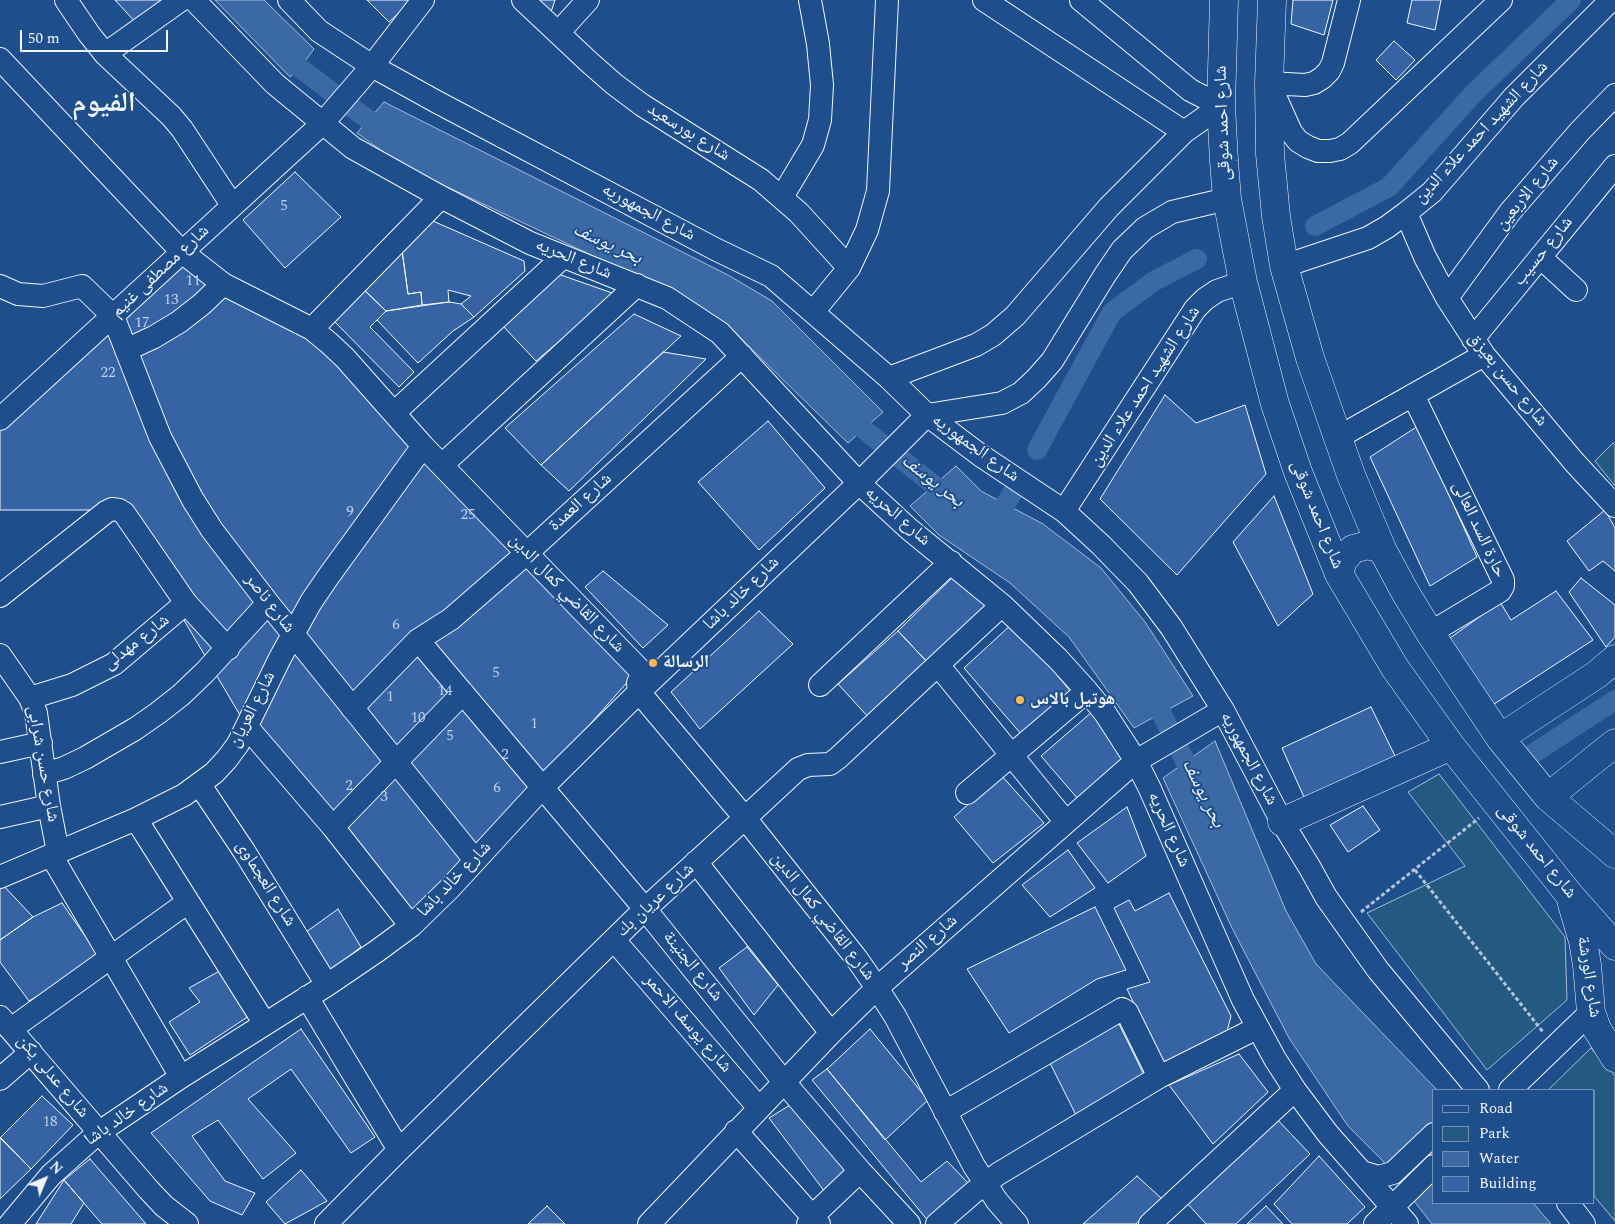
<!DOCTYPE html>
<html>
<head>
<meta charset="utf-8">
<style>
	body { margin:0 }
	#map { position:relative; width:1615px; height:1224px; overflow:hidden; background:#1f4e8c; font-family:Spectral,serif }
	canvas { display:block }
	.legend { position:absolute; left:1432px; top:1089px; width:162px; height:115px; box-sizing:border-box; background:#1f4e8c; border:1px solid #7391ba; margin:0; padding:6px 9px; list-style:none; font-size:15px; color:#f2f6ff }
	.legend li { display:flex; align-items:center; gap:10px; height:25px }
	.legend b { width:25px; border:1px solid #7391ba }
	.north { position:absolute; left:20px; top:1154px; width:50px; height:50px; -webkit-text-stroke:4px #1f4e8c; paint-order:stroke; rotate:45deg; font-size:14px; font-weight:700; line-height:20px; text-align:center; color:#f2f6ff }
	.north::after { content:''; display:block; margin:auto; width:18px; height:22px; background:#f2f6ff; clip-path:polygon(50% 0,100% 100%,50% 72%,0 100%) }
	.scale { position:absolute; left:20px; top:30px; width:148px; height:22px; box-sizing:border-box; border:2px solid #f2f6ff; border-top:0; padding-left:6px; font-size:15px; line-height:18px; white-space:nowrap; color:#f2f6ff; -webkit-text-stroke:4px #1f4e8c; paint-order:stroke }
</style>
</head>
<body>
<div id="map">
<canvas width="1615" height="1224"></canvas>
<ul class="legend">
<li><b style="height:6px;background:#1f4e8c"></b>Road</li>
<li><b style="height:14px;background:#245a82"></b>Park</li>
<li><b style="height:14px;background:#3b69a3"></b>Water</li>
<li><b style="height:14px;background:#3563a3"></b>Building</li>
</ul>
<div class="north">N</div>
<div class="scale">50 m</div>
</div>
<script>
const ctx = document.querySelector('canvas').getContext('2d');
ctx.lineJoin = 'round';
function paint(path, color) { ctx.fillStyle = color; ctx.fill(path, 'evenodd'); }
const toPath = rows => new Path2D(rows.map(r => 'M' + r).join(''));
function trace(path, color, width, dash) { ctx.strokeStyle = color; ctx.lineWidth = width; ctx.lineCap = dash ? 'butt' : 'round'; ctx.setLineDash(dash || []); ctx.stroke(path); }
function write(font, color, halo, rows, align = 'center') {
  ctx.font = font + ' Spectral,"Noto Naskh Arabic",serif'; ctx.lineWidth = 4; ctx.setLineDash([]); ctx.textBaseline = 'middle'; ctx.strokeStyle = halo; ctx.fillStyle = color; for (const [text, x, y, turn = 0] of rows) {
    ctx.save(); ctx.translate(x, y); ctx.rotate((+turn || 0) * Math.PI / 180); ctx.textAlign = isNaN(turn) ? turn : align; if (halo) ctx.strokeText(text, 0, 0); ctx.fillText(text, 0, 0); ctx.restore();
  }
}
const green = toPath([
	[1613,443,1615,445,1615,486,1595,461,1613,443],
	[1439,774,1565,937,1567,1000,1487,1070,1367,913,1465,866,1408,792,1439,774],
	[1591,1048,1615,1076,1615,1221,1594,1196,1594,1090,1548,1090,1591,1048]
]);
paint(green, '#245a82');
trace(green, '#a8bbd7', 1);
const water = toPath([
	[215,0,264,0,314,49,300,68,290,77,215,0],
	[384,102,728,275,772,301,883,412,848,443,726,324,644,280,403,166,357,133,384,102],
	[956,466,981,491,1043,524,1101,568,1145,622,1193,696,1134,728,1069,637,1010,583,939,535,910,506,956,466],
	[1215,741,1286,911,1316,964,1437,1090,1434,1090,1434,1203,1533,1203,1551,1224,1432,1224,1383,1161,1348,1126,1289,1038,1232,928,1163,778,1215,741]
]);
paint(water, '#3b69a3');
trace(water, '#a8bbd7', 1);
trace(toPath([
	[280,49,300,68,366,118,393,133],
	[1315,226,1389,187,1473,94,1571,0],
	[844,410,856,423,954,501],
	[1037,450,1112,312,1154,281,1197,259],
	[991,527,1016,487],
	[1150,690,1197,785],
	[1531,755,1615,700]
]), '#3b69a3', 20);
const building = toPath([
	[115,0,169,0,140,27,115,0],
	[367,0,412,0,412,1,389,22,367,0],
	[537,0,555,0,550,15,537,0],
	[1293,0,1333,0,1324,35,1291,24,1293,0],
	[1412,0,1441,0,1435,30,1407,23,1412,0],
	[1394,41,1415,60,1396,80,1376,60,1394,41],
	[295,172,341,217,285,268,243,220,295,172],
	[426,218,524,261,525,271,474,317,461,304,471,296,448,290,449,302,422,305,421,292,408,294,401,243,426,218],
	[401,243,408,294,421,292,422,305,386,311,359,285,401,243],
	[182,252,312,329,639,669,411,926,247,727,119,510,0,510,0,419,182,252],
	[558,274,615,294,536,361,502,325,558,274],
	[359,285,386,311,370,327,414,372,399,387,329,316,359,285],
	[449,302,461,304,474,317,453,331,418,363,377,320,386,311,449,302],
	[634,314,681,336,541,465,505,428,634,314],
	[663,352,706,359,569,491,541,465,663,352],
	[1165,395,1196,423,1245,405,1266,474,1177,575,1100,499,1165,395],
	[768,421,825,488,759,550,698,482,768,421],
	[1418,426,1477,557,1430,586,1370,457,1418,426],
	[1274,496,1313,594,1278,626,1233,542,1274,496],
	[1605,510,1615,528,1615,571,1603,561,1589,571,1567,541,1605,510],
	[603,571,668,625,643,648,585,587,603,571],
	[954,576,992,611,931,666,898,631,954,576],
	[1581,578,1615,605,1615,637,1606,647,1569,592,1581,578],
	[1556,591,1593,640,1491,706,1446,641,1500,602,1511,620,1556,591],
	[759,611,793,644,700,729,671,692,759,611],
	[1013,623,1072,693,1022,735,964,668,1013,623],
	[898,631,931,666,870,719,838,684,898,631],
	[1371,707,1397,760,1304,797,1282,748,1371,707],
	[1092,712,1124,761,1078,799,1041,756,1092,712],
	[1001,775,1044,823,993,863,954,817,1001,775],
	[1363,806,1380,830,1348,852,1330,825,1363,806],
	[1127,807,1146,856,1108,883,1077,843,1127,807],
	[1068,850,1095,888,1050,917,1022,885,1068,850],
	[0,882,33,917,0,940,0,882],
	[1169,893,1231,1016,1225,1039,1164,1068,1127,989,1150,982,1114,908,1129,900,1135,911,1169,893],
	[62,903,101,959,29,1001,0,962,0,940,33,917,62,903],
	[1095,907,1126,970,1097,979,1009,1033,967,969,1095,907],
	[338,909,361,947,323,976,302,935,338,909],
	[747,947,778,985,754,1015,719,968,747,947],
	[225,968,249,1016,190,1055,169,1022,200,1002,189,988,225,968],
	[1119,1024,1145,1077,1079,1121,1047,1057,1119,1024],
	[301,1029,375,1137,351,1153,291,1069,248,1099,296,1153,263,1179,218,1120,192,1136,225,1181,255,1193,242,1215,210,1201,151,1133,301,1029],
	[870,1029,928,1100,885,1140,827,1069,870,1029],
	[1239,1054,1268,1092,1213,1144,1169,1085,1239,1054],
	[827,1069,921,1182,947,1161,970,1185,929,1222,812,1080,827,1069],
	[42,1096,73,1125,31,1169,0,1138,42,1096],
	[790,1105,846,1172,825,1192,769,1118,790,1105],
	[1273,1115,1310,1154,1236,1224,1206,1224,1186,1202,1273,1115],
	[0,1137,31,1169,0,1199,0,1137],
	[1319,1156,1365,1207,1347,1224,1292,1224,1274,1204,1319,1156],
	[90,1159,146,1224,102,1224,64,1180,90,1159],
	[301,1170,327,1201,285,1224,266,1202,301,1170],
	[1137,1176,1161,1198,1136,1224,1083,1224,1137,1176],
	[64,1180,84,1203,71,1224,36,1224,64,1180],
	[547,1206,565,1224,528,1224,547,1206],
	[1266,1206,1283,1224,1247,1224,1266,1206]
]);
paint(building, '#3563a3');
trace(building, '#f2f6ff', 1);
const minor = toPath([
	[66,0,89,34,105,54,171,116,182,129,232,205],
	[194,0,275,84,353,148,441,197,530,243,667,298,720,333,859,483,909,529,1002,605,1058,659,1087,691,1105,713,1136,761,1150,789,1243,1000,1275,1059,1295,1090,1328,1134,1407,1224],
	[289,0,319,31,372,66,437,102,715,249,771,276,889,378,927,415,980,455,1064,511,1101,545,1138,583,1171,627,1223,710,1282,822,1310,868,1326,897,1378,970,1478,1090],
	[523,0,589,62,614,84,642,105,761,180,799,213,849,268],
	[984,0,1184,132],
	[1349,0,1333,63,1329,71,1322,78,1314,83,1305,85,1269,83,1291,132,1298,141,1308,147,1318,151,1330,151,1340,149,1350,143,1501,0],
	[558,33,588,0],
	[105,54,181,0],
	[0,59,182,252,223,284,312,329,329,343,345,358,423,446,639,669,642,674,638,683,639,692,745,818,857,959,877,988,895,1016,974,1166,997,1201,1017,1224],
	[782,197,813,145,820,120,822,85,818,44,810,0],
	[1406,213,1425,257,1447,298,1484,355,1575,463,1615,506],
	[1540,257,1576,290],
	[1284,266,1368,238,1387,227,1406,213,1432,192,1514,97,1611,0],
	[0,286,18,294,43,296,82,286,113,316,160,437,193,500,212,530,268,603,475,860],
	[1447,298,1510,212,1580,131,1615,95],
	[813,312,849,268,867,230,878,191,887,0],
	[312,329,441,197],
	[1473,339,1615,166],
	[126,350,154,337,179,322,202,304,223,284],
	[889,378,976,345,993,335,1015,316,1109,207,1184,132,1221,106,1190,90,1081,0],
	[1413,395,1503,580,1503,586,1500,591,1430,633],
	[394,413,563,257],
	[0,419,322,124,372,66,423,0],
	[1337,438,1484,355],
	[442,465,637,285],
	[1064,511,1195,309,1205,299,1217,291,1243,282],
	[0,596,106,512,112,509,119,510,124,513,186,603,228,649],
	[418,640,645,909,784,1082,860,1171,909,1224],
	[0,655,30,698,36,713,49,806,58,852],
	[938,665,1066,822],
	[820,685,951,562],
	[30,698,72,685,114,664,186,603],
	[352,708,418,640,451,619,527,553,742,356],
	[247,727,333,827,411,926],
	[0,752,41,743],
	[44,774,64,768,85,758,135,729,158,713,181,695,205,672,268,603],
	[200,785,244,851,327,985],
	[967,793,1087,691],
	[0,817,49,806],
	[136,819,265,1024],
	[333,827,463,693],
	[51,855,181,1077],
	[696,862,831,1033],
	[0,877,136,819,184,795,214,773,227,759,238,744,280,658,311,602,328,577,423,446],
	[614,940,759,1108],
	[307,997,399,1150],
	[0,1017,148,1189,164,1206,187,1224],
	[11,1029,188,902],
	[0,1079,31,1052],
	[1510,1090,1591,1012],
	[945,1112,1122,1009,1127,1012,1159,1077],
	[736,1131,819,1224],
	[1362,1172,1378,1177,1393,1173,1434,1134],
	[1568,1203,1584,1224],
	[10,1224,51,1175,98,1133,181,1077,327,985,377,951,411,926,450,888,542,788,639,692,859,483,927,415,1002,403,1021,393,1036,379,1052,361,1105,275,1122,250,1145,228,1172,212,1227,199],
	[326,1224,399,1150,645,909,745,818,798,769,808,765,830,764,838,758,1002,605],
	[649,1224,831,1033,877,988,1136,761,1223,710],
	[808,1224,819,1210,860,1171],
	[937,1224,974,1192,998,1174,1159,1077,1257,1028],
	[1150,1224,1295,1090],
	[1375,1224,1434,1166]
]);
const major = toPath([
	[1224,0,1221,106,1224,161,1227,199,1243,282,1275,404,1298,472,1339,574,1395,668,1451,746,1568,893,1615,946],
	[1272,0,1269,83,1270,154,1276,216,1284,266,1310,358,1351,475,1382,549,1405,592,1430,633,1500,738,1548,797,1615,854],
	[1339,574,1343,560,1353,549,1368,545,1382,549],
	[1500,738,1596,675,1615,659],
	[1548,797,1615,743],
	[1282,822,1451,746],
	[1572,904,1583,941,1587,965,1591,1012,1597,1029,1615,1058]
]);
trace(minor, '#f2f6ff', 24);
trace(major, '#f2f6ff', 29);
trace(toPath([
	[1415,870,1543,1032],
	[1361,912,1479,818]
]), '#b3c4dc', 3, [4, 2.5]);
trace(minor, '#1f4e8c', 22);
trace(major, '#1f4e8c', 28);
for (const [x, y, r, color] of [
	[653,663,5,"#ffb74d"],
	[1020,700,5,"#ffb74d"]
]) { const dot = new Path2D(); dot.arc(x, y, r, 0, 2 * Math.PI); ctx.fillStyle = color; ctx.fill(dot); trace(dot, '#1f4e8c', 2); }
write('15px', '#c3d1e8', null, [
	["5",284,207],
	["11",193,282],
	["13",171,301],
	["17",142,324],
	["22",108,374],
	["9",350,513],
	["25",468,516],
	["6",396,626],
	["5",496,674],
	["14",445,692],
	["1",390,698],
	["10",418,719],
	["1",534,725],
	["5",450,737],
	["2",505,756],
	["2",349,787],
	["6",497,789],
	["3",384,798],
	["18",50,1123]
]);
write('18px', '#f2f6ff', '#1f4e8c', [
	["شارع احمد شوقى",1224,123,-92],
	["شارع بورسعيد",688,133,32],
	["شارع الشهيد احمد علاء الدين",1482,133,-47],
	["شارع الاربعين",1528,194,-51],
	["شارع الجمهوريه",648,213,28],
	["شارع حسيب",1544,252,-51],
	["شارع الحريه",573,260,22],
	["شارع مصطفى غنيم",161,272,-43],
	["شارع حسن بعيزق",1507,380,51],
	["شارع الشهيد احمد علاء الدين",1146,387,-57],
	["شارع الجمهوريه",975,449,36],
	["شارع العمدة",581,503,-42],
	["شارع احمد شوقى",1316,515,68],
	["شارع الحريه",897,517,41],
	["حارة السد العالى",1478,530,65],
	["شارع القاضي كمال الدين",566,594,46],
	["شارع خالد باشا",742,594,-44],
	["شارع ناصر",269,604,52],
	["شارع مهدلى",137,643,-38],
	["شارع العريان",253,710,-63],
	["شارع الجمهوريه",1248,759,62],
	["شارع حسن شرابى",42,764,80],
	["شارع الحريه",1168,830,66],
	["شارع احمد شوقى",1536,852,51],
	["شارع خالد باشا",455,880,-46],
	["شارع العجماوى",265,884,58],
	["شارع عريان بك",656,901,-43],
	["شارع القاضي كمال الدين",822,917,52],
	["شارع النصر",928,943,-41],
	["شارع الجنينة",692,967,51],
	["شارع الورشة",1588,977,81],
	["شارع يوسف الاحمر",687,1024,49],
	["شارع عدلى يكن",52,1077,50],
	["شارع خالد باشا",127,1115,-35]
]);
write('bold 18px', '#f2f6ff', '#1f4e8c', [
	["الرسالة",663,663],
	["هوتيل بالاس",1030,700]
], 'left');
write('italic 19px', '#f2f6ff', '#1f4e8c', [
	["بحر يوسف",607,245,25],
	["بحر يوسف",932,482,38],
	["بحر يوسف",1202,794,64]
]);
write('bold 28px', '#f2f6ff', '#1f4e8c', [
	["الفيوم",104,106]
]);
</script>
</body>
</html>
